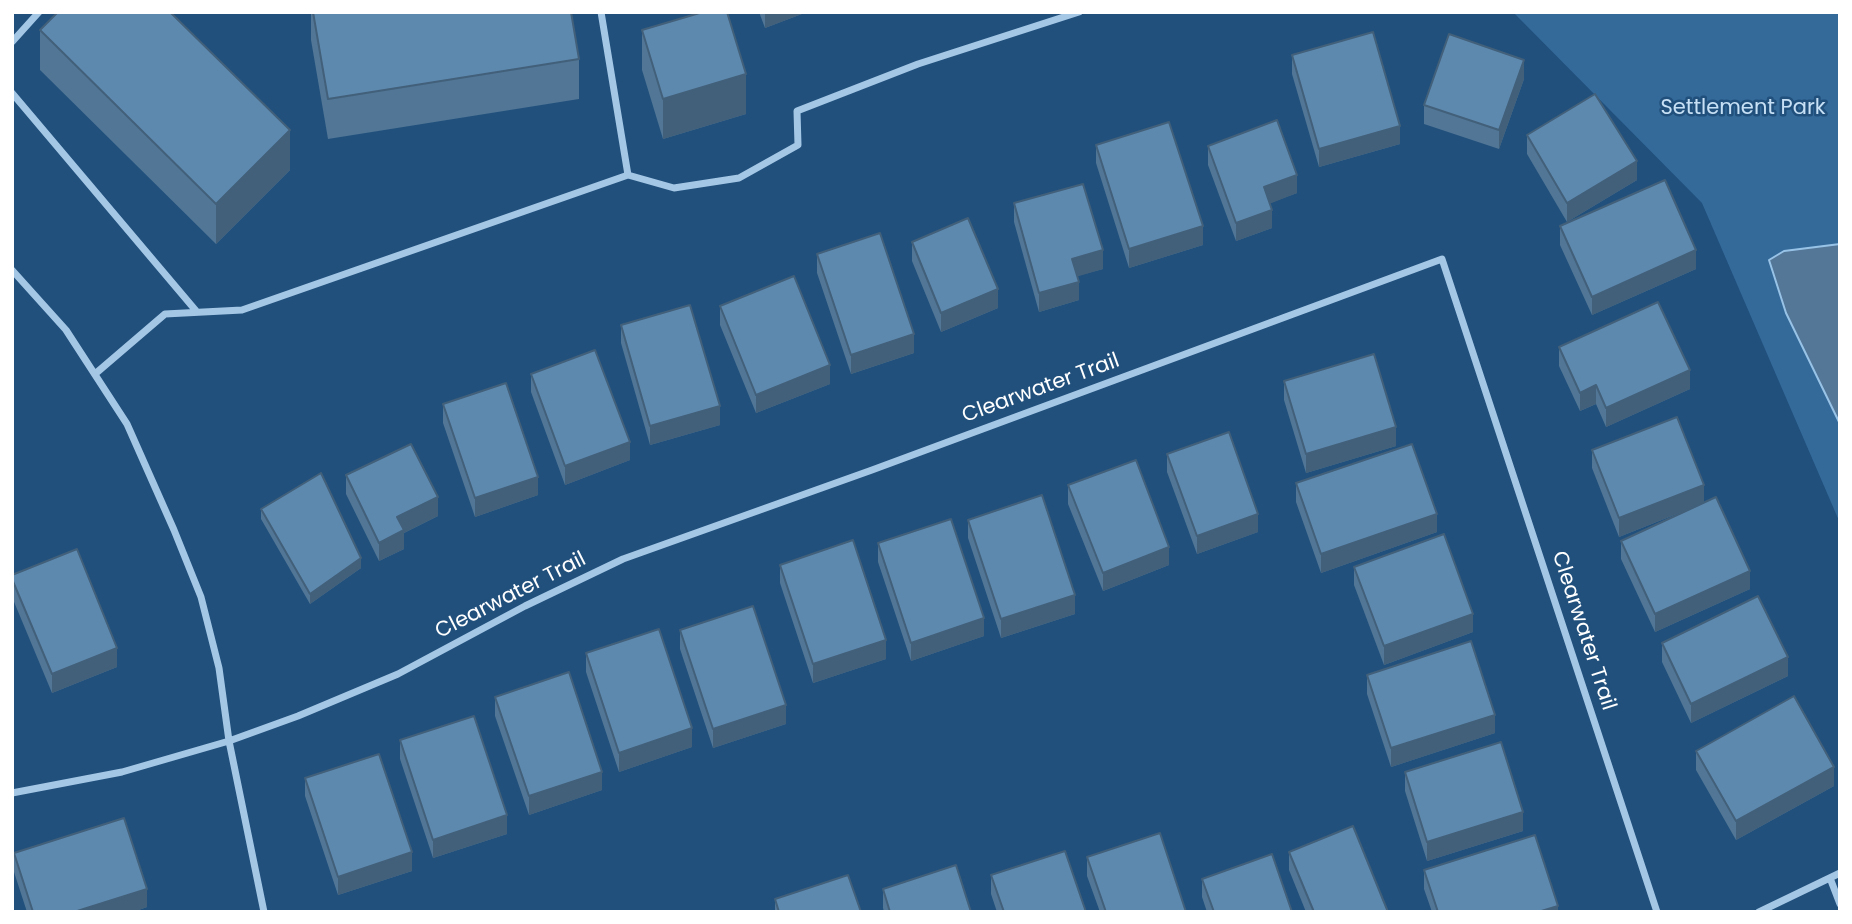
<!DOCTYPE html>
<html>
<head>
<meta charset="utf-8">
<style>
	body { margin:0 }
	#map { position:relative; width:1852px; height:924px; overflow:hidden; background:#21507c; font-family:Poppins,sans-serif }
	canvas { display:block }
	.frame { position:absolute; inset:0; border:14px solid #fff; pointer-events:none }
</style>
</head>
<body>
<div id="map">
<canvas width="1852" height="924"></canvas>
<div class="frame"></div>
</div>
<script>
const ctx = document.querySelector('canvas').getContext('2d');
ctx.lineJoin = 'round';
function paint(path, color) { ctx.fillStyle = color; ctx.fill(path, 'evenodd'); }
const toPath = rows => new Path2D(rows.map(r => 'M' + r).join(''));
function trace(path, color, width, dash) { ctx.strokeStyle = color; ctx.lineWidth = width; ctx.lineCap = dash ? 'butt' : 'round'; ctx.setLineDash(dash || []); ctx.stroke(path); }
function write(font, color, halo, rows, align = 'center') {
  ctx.font = font + ' Poppins,sans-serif'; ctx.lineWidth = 5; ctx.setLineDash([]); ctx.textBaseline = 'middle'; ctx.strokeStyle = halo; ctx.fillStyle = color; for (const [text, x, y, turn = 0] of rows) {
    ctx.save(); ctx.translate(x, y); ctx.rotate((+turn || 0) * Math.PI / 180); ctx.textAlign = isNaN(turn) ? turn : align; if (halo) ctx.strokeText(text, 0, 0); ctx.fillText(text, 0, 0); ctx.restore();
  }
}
paint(toPath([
	[1513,12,1840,12,1840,523,1702,203]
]), '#346a9a');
const water = toPath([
	[1840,244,1840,424,1786,313,1769,260,1784,251,1840,244]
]);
paint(water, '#547798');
trace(water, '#98c3e7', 2);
trace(toPath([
	[12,42,39,12],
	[12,93,197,312],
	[628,175,674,188,739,178,798,145,797,111,918,64,1079,12],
	[12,270,66,330,127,424,174,530,201,597,219,668,229,741,264,912],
	[95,374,165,314,242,310,628,175,601,12],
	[12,793,122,772,229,741,298,716,398,674,525,606,623,559,872,470,1442,259,1657,912],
	[1830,878,1840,904],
	[1759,912,1840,873]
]), '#a4c7e6', 7);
paint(toPath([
	[311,12,571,12,579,59,579,99,328,139,311,40],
	[759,12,807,12,765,28],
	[40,30,290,170,216,244,40,70],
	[642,30,746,114,663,139,642,70],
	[1292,55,1400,144,1319,167,1292,74],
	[1524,79,1499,149,1424,124,1424,105],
	[1527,135,1637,180,1567,222,1527,154],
	[1096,145,1203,245,1129,268,1096,163],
	[1208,146,1297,193,1270,203,1272,228,1236,241,1208,165],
	[1014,203,1103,269,1077,276,1079,300,1039,312,1014,222],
	[1560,226,1696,269,1592,315,1560,245],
	[912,242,998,308,941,332,912,261],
	[817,254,914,353,851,374,817,273],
	[720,306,830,384,756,413,720,325],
	[621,325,720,425,650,445,621,343],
	[1559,347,1690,389,1606,427,1596,404,1580,411,1559,366],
	[531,374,630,460,565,485,531,392],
	[1284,381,1396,446,1306,473,1284,400],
	[443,404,538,495,475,517,443,423],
	[1592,450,1704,503,1750,589,1655,632,1621,559,1621,541,1697,506,1619,537,1592,468],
	[1167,454,1258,532,1197,554,1167,472],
	[346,475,438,516,404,533,404,549,379,561,346,494],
	[1296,483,1437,532,1321,573,1296,502],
	[1068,485,1169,565,1103,591,1068,504],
	[261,509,361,568,310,604,261,519],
	[968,520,1075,614,1001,638,968,538],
	[878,543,984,636,911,661,878,562],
	[780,565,886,659,813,683,780,583],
	[1354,567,1473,632,1384,665,1354,585],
	[12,575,117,667,52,693,12,597],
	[680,630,786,724,713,748,680,649],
	[1662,643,1788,676,1691,723,1662,662],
	[586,653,692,747,619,772,586,672],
	[1367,675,1495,733,1391,767,1367,694],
	[495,697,602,790,529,815,495,716],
	[400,740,507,834,433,858,400,759],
	[1696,751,1834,786,1736,840,1696,770],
	[1405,772,1523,831,1427,861,1405,791],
	[305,778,412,871,338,895,305,796],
	[1289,852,1388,912,1306,912,1289,870],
	[14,853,147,907,133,912,27,912,14,872],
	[1087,857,1186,912,1100,912,1087,876],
	[1424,870,1558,912,1432,912,1424,889],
	[991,875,1086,912,997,912,991,894],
	[1202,879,1292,912,1207,912,1202,897],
	[883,889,971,912,884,912,883,908],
	[775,899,861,912,775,912]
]), '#517696');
paint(toPath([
	[765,12,807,12,765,28],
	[1524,60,1524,79,1499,149,1499,130],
	[746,74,746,114,663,139,663,99],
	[1400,126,1400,144,1319,167,1319,149],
	[290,130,290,170,216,244,216,204],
	[1637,161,1637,180,1567,222,1567,203],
	[1297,175,1297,193,1264,206,1264,187],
	[1272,210,1272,228,1236,241,1236,223],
	[1203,226,1203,245,1129,268,1129,249],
	[1103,250,1103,269,1072,278,1072,259],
	[1696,250,1696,269,1592,315,1592,297],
	[1079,282,1079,300,1039,312,1039,293],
	[998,289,998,308,941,332,941,313],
	[914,334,914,353,851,374,851,355],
	[830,365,830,384,756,413,756,395],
	[1690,370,1690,389,1606,427,1606,408],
	[1596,385,1596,404,1580,411,1580,393],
	[720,406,720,425,650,445,650,426],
	[1396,427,1396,446,1306,473,1306,454],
	[630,442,630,460,565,485,565,466],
	[538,477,538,495,475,517,475,498],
	[1704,485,1704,503,1619,537,1619,518],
	[438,497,438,516,404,533,404,549,379,561,379,543,397,517],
	[1258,514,1258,532,1197,554,1197,536],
	[1437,514,1437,532,1321,573,1321,554],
	[1169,547,1169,565,1103,591,1103,573],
	[361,558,361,568,310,604,310,594],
	[1750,571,1750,589,1655,632,1655,614],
	[1075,595,1075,614,1001,638,1001,619],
	[1473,614,1473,632,1384,665,1384,646],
	[984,618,984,636,911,661,911,643],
	[886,640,886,659,813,683,813,664],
	[117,648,117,667,52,693,52,674],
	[1788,657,1788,676,1691,723,1691,704],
	[786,705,786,724,713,748,713,729],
	[1495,715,1495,733,1391,767,1391,748],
	[692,728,692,747,619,772,619,753],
	[1834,767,1834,786,1736,840,1736,821],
	[602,772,602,790,529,815,529,796],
	[1523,812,1523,831,1427,861,1427,842],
	[507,815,507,834,433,858,433,840],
	[412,852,412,871,338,895,338,877],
	[147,889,147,907,133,912,74,912],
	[1558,906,1558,912,1538,912]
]), '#42607a');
const building = toPath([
	[58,12,170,12,290,130,216,204,40,30,58,12],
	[313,12,571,12,579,59,328,99,313,12],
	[703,12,727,12,746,74,663,99,642,30,703,12],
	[1373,32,1400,126,1319,149,1292,55,1373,32],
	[1449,34,1524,60,1499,130,1424,105,1449,34],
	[1595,94,1637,161,1567,203,1527,135,1595,94],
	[1277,120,1297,175,1264,187,1272,210,1236,223,1208,146,1277,120],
	[1169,122,1203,226,1129,249,1096,145,1169,122],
	[1665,180,1696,250,1592,297,1560,226,1665,180],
	[1083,184,1103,250,1072,259,1079,282,1039,293,1014,203,1083,184],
	[968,218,998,289,941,313,912,242,968,218],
	[880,233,914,334,851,355,817,254,880,233],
	[794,276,830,365,756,395,720,306,794,276],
	[1658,302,1690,370,1606,408,1596,385,1580,393,1559,347,1658,302],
	[690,305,720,406,650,426,621,325,690,305],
	[595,350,630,442,565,466,531,374,595,350],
	[1374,354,1396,427,1306,454,1284,381,1374,354],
	[506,383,538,477,475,498,443,404,506,383],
	[1677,417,1704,485,1619,518,1592,450,1677,417],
	[1229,432,1258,514,1197,536,1167,454,1229,432],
	[411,444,438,497,397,517,404,530,379,543,346,475,411,444],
	[1412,444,1437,514,1321,554,1296,483,1412,444],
	[1136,460,1169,547,1103,573,1068,485,1136,460],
	[321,473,361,558,310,594,261,509,321,473],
	[1042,495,1075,595,1001,619,968,520,1042,495],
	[1716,497,1750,571,1655,614,1621,541,1716,497],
	[951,519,984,618,911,643,878,543,951,519],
	[1444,534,1473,614,1384,646,1354,567,1444,534],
	[853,540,886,640,813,664,780,565,853,540],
	[77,549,117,648,52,674,12,579,12,575,77,549],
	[1758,596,1788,657,1691,704,1662,643,1758,596],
	[753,606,786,705,713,729,680,630,753,606],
	[659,629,692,728,619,753,586,653,659,629],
	[1471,641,1495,715,1391,748,1367,675,1471,641],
	[569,672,602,772,529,796,495,697,569,672],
	[1794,696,1834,767,1736,821,1696,751,1794,696],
	[474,716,507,815,433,840,400,740,474,716],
	[1501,742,1523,812,1427,842,1405,772,1501,742],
	[379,754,412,852,338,877,305,778,379,754],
	[124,818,147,889,74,912,33,912,14,853,124,818],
	[1353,826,1388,912,1314,912,1289,852,1353,826],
	[1160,833,1186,912,1106,912,1087,857,1160,833],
	[1535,835,1558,906,1538,912,1438,912,1424,870,1535,835],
	[1065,851,1086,912,1004,912,991,875,1065,851],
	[1272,854,1292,912,1214,912,1202,879,1272,854],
	[956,865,971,912,890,912,883,889,956,865],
	[848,875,861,912,779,912,775,899,848,875]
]);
paint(building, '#5e89af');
trace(building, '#42607a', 2);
write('21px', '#c7e0f5', '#21507c', [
	["Settlement Park",1743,109]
]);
write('21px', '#fff', '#21507c', [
	["Clearwater Trail",1041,389,-20],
	["Clearwater Trail",511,596,-27],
	["Clearwater Trail",1583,631,72]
]);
</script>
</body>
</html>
